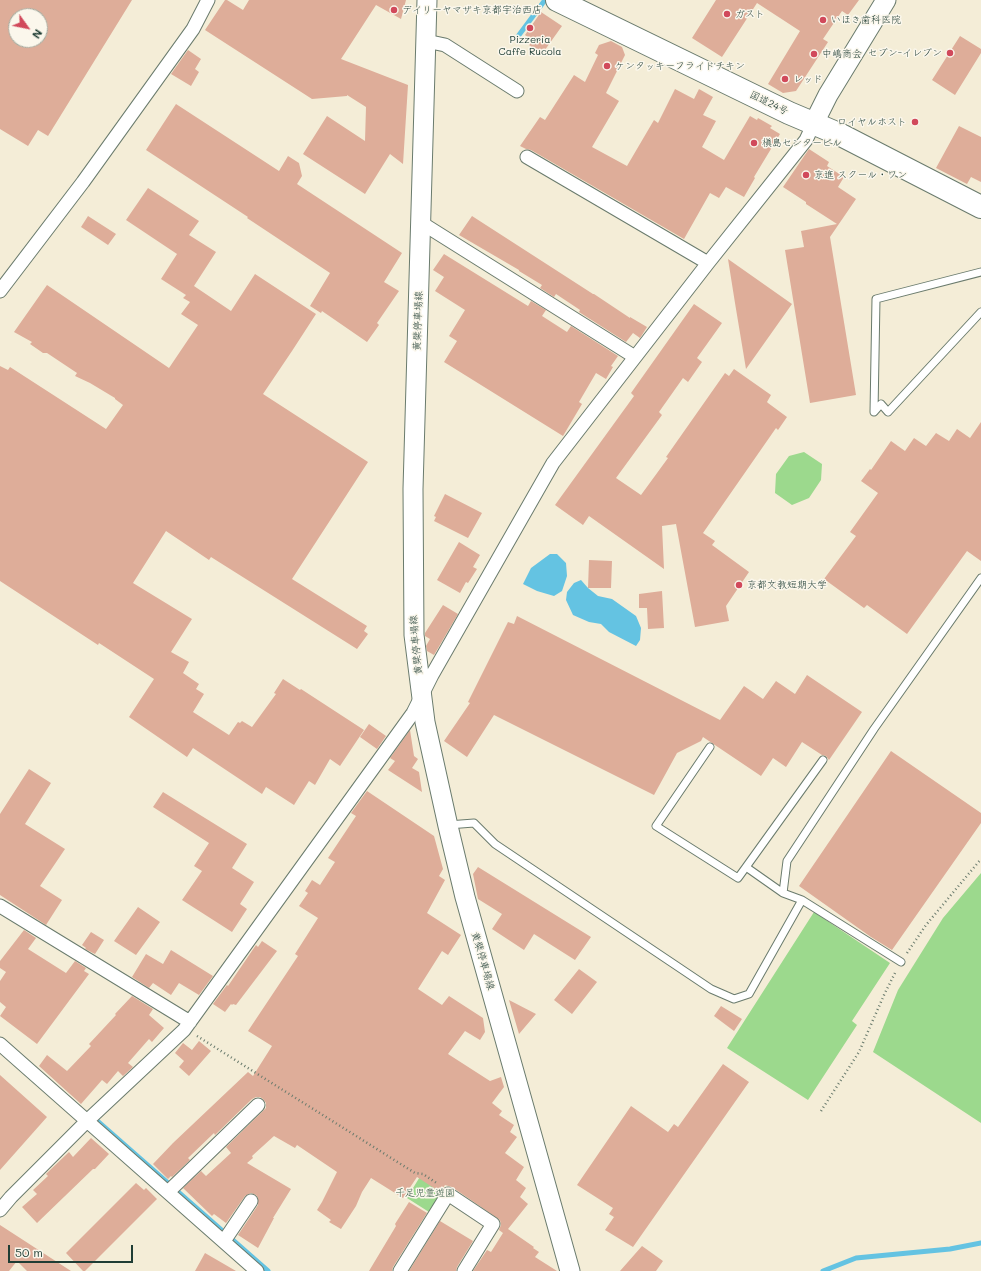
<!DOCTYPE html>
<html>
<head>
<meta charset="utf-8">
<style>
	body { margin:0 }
	#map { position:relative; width:981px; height:1271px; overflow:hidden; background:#f4edd7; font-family:Mali,sans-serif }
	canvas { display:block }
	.north { position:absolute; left:8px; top:8px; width:40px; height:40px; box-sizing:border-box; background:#fbf7ec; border:1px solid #a3ada2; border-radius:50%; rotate:123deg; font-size:11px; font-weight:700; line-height:16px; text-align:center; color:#1f3d34 }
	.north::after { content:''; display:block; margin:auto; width:14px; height:18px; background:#d1495b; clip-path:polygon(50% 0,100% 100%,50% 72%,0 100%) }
	.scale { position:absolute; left:8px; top:1245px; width:125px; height:18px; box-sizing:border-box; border:2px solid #1f3d34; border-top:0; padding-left:5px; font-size:12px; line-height:14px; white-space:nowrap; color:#1f3d34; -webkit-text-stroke:3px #fbf7ec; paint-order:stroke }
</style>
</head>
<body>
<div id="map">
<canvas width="981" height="1271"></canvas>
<div class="north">N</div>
<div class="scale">50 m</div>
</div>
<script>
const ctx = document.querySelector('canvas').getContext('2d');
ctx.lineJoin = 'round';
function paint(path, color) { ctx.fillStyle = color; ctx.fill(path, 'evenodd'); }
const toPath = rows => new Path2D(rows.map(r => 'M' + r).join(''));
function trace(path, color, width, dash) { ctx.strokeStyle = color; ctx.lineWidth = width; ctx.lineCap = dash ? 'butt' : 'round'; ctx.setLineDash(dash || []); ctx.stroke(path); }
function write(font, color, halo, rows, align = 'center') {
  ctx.font = font + ' Mali,"Klee One",sans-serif'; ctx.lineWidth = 3; ctx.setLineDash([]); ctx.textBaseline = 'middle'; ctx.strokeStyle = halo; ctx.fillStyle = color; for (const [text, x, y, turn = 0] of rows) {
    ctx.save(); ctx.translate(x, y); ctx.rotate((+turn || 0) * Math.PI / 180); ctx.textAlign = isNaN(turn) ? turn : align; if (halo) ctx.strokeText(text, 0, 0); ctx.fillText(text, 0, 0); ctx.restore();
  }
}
paint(toPath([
	[804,452,822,464,821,480,809,498,792,505,775,493,776,474,789,456],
	[981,873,981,1123,873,1052,898,990,943,918],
	[814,912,890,963,852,1021,857,1025,808,1100,727,1048],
	[421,1175,444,1189,429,1212,407,1198]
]), '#9cd98d');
paint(toPath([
	[550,554,557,554,566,563,567,576,562,591,554,596,537,591,523,584,531,568],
	[581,580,588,588,598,596,612,599,636,616,641,628,640,640,636,646,609,632,601,624,589,622,573,615,566,600,567,592,574,583]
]), '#64c3e2');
trace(toPath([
	[519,35,545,0],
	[95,1119,268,1271],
	[823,1271,856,1258,950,1249,981,1243]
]), '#64c3e2', 5);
paint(toPath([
	[0,0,132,0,48,136,38,130,28,146,0,129],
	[16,16,40,16,40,40,16,40],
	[225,0,227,0,243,10,249,0,406,0,401,19,376,5,341,59,408,85,403,164,390,154,365,194,303,154,327,116,365,141,366,107,347,95,347,96,312,99,205,30],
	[716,0,859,0,848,15,842,11,823,39,828,42,796,91,783,93,768,84,800,31,757,3,722,57,692,38],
	[541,12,562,26,542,54,529,45,532,40,525,35],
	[960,36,981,49,981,53,955,95,932,80],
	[611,41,622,47,625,55,606,93,619,101,592,147,627,166,654,120,658,123,675,89,694,99,699,89,713,97,703,115,716,121,702,147,724,160,750,116,757,120,758,118,772,126,770,128,780,134,754,177,755,178,744,197,726,187,719,198,710,193,684,239,531,150,526,149,520,146,540,117,545,120,574,75,585,82,598,55,595,53,599,45],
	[188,50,201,59,195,69,199,72,191,86,171,74],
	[176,104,279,171,288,156,299,163,302,176,297,184,402,253,384,282,399,291,377,323,379,325,367,342,322,311,321,313,310,306,330,273,247,218,248,217,146,150],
	[959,126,981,137,981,182,971,177,967,184,936,168],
	[809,149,829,162,827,166,844,177,838,187,856,199,830,237,856,395,810,403,785,250,804,247,801,231,837,224,806,204,806,202,783,187],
	[148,188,199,221,189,235,216,252,194,286,231,311,255,274,316,314,292,351,263,394,368,462,292,579,367,626,364,631,368,634,357,649,211,557,209,560,166,531,133,583,192,619,171,652,189,662,183,673,199,684,196,689,204,694,193,712,229,735,238,722,240,723,242,721,252,727,276,694,274,693,283,679,300,690,301,689,364,730,340,766,330,759,315,785,309,781,294,805,266,787,262,794,193,748,187,757,129,717,154,679,99,643,98,645,0,581,0,366,8,370,10,367,106,429,123,405,115,399,115,398,90,383,75,376,77,373,47,353,43,353,30,344,32,342,14,332,47,285,169,368,198,325,181,314,190,302,183,298,186,295,161,279,177,254,126,220],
	[88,216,116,234,108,245,81,227],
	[472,216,593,294,594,294,630,318,630,317,647,327,642,335,640,338,633,333,626,342,579,312,580,310,556,294,554,297,540,288,542,285,519,271,519,270,459,235],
	[444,254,528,306,531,301,546,310,542,316,567,332,571,326,618,356,611,366,613,367,606,379,596,373,579,402,582,404,563,436,444,362,457,341,449,336,465,310,435,291,444,277,433,270],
	[728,259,792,304,746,369,735,303],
	[694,304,722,323,697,358,702,362,688,382,683,378,659,412,662,415,616,478,641,495,668,458,666,457,725,373,729,376,734,369,771,395,767,402,768,403,787,417,778,430,776,428,703,533,715,541,712,545,749,572,726,606,729,621,695,627,676,524,662,526,664,569,589,516,583,525,555,505,634,396,631,393],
	[981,422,981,561,967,551,907,634,867,605,864,608,824,579,856,536,850,532,878,493,861,481,870,469,871,470,891,441,905,451,914,438,926,446,936,433,949,441,957,429,970,438],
	[445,494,482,513,468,538,434,521,436,517,434,516],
	[459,542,480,555,473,567,477,569,468,583,466,582,460,593,437,580],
	[589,560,612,561,611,588,588,588],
	[662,591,664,628,648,629,647,608,639,608,639,594],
	[443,605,458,614,434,655,427,651,426,646,430,639,425,636,425,633],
	[517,616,720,720,744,686,763,699,776,681,795,694,807,675,862,712,829,760,826,756,822,755,802,742,786,767,773,758,761,776,703,737,701,741,677,753,654,795,494,715,467,757,444,741,470,703,468,702,508,622,514,624],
	[369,724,386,736,377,749,360,737],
	[410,730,414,756,418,759,412,768,419,772,422,792,388,770,395,761,390,758],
	[891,751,981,813,981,823,892,950,871,937,799,886],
	[29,769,51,783,25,824,65,849,40,886,62,900,46,925,0,895,0,814],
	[367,791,434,836,443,869,439,876,445,880,427,913,461,935,448,955,442,951,418,989,442,1005,449,996,483,1018,485,1032,480,1040,465,1031,448,1054,490,1081,501,1077,504,1087,492,1103,502,1111,499,1115,514,1125,510,1132,517,1137,505,1153,524,1167,516,1180,526,1188,520,1197,528,1204,508,1229,534,1247,533,1248,539,1252,535,1257,557,1271,473,1271,487,1250,491,1252,503,1233,499,1230,501,1225,500,1220,452,1187,445,1185,440,1192,417,1177,403,1198,371,1178,362,1192,356,1206,341,1229,329,1222,331,1220,317,1210,322,1202,337,1172,297,1145,295,1148,274,1136,252,1156,253,1158,247,1163,291,1189,273,1218,274,1218,258,1248,238,1235,258,1205,258,1198,256,1195,251,1193,245,1196,226,1223,214,1214,212,1216,183,1188,201,1171,206,1176,231,1153,226,1147,266,1108,266,1103,263,1099,260,1097,256,1097,252,1099,215,1135,214,1133,188,1158,190,1160,172,1177,171,1176,168,1179,153,1164,173,1143,248,1072,253,1076,272,1046,248,1031,298,956,295,954,318,918,299,906,308,893,305,891,312,880,320,885,335,862,328,858,356,816,351,813],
	[163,792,247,844,232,868,254,882,240,904,247,909,232,932,182,900,202,871,194,866,209,843,153,807],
	[478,867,591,937,575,960,534,934,524,950,492,929,502,914,478,899,473,874],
	[138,907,160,922,136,955,114,941],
	[24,930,36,938,28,949,66,973,75,961,86,968,84,971,89,974,37,1044,0,1016,6,1007,0,1002,0,981,6,972,0,968,0,961],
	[91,932,104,940,95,954,85,949,86,948,82,945],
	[262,941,277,951,236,1005,233,1004,232,1005,231,1004,225,1012,213,1004,227,985,228,986,256,945,258,947],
	[171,950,213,976,199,995,179,983,171,995,153,983,149,988,132,977,146,954,163,964],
	[579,969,597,982,572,1014,554,1000],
	[132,996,153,1009,149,1015,164,1028,152,1042,149,1039,128,1063,133,1067,123,1076,118,1071,107,1084,102,1080,81,1104,39,1066,47,1055,67,1071,91,1046,89,1044,116,1015,115,1014],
	[509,1000,536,1014,519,1034],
	[721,1006,742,1019,734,1031,714,1016],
	[199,1041,211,1051,189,1076,179,1067,184,1061,175,1053,183,1043,192,1050],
	[723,1064,749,1082,633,1247,605,1230,614,1217,609,1214,613,1208,577,1185,631,1106,668,1132,674,1124,678,1127],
	[0,1075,47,1117,0,1170],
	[91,1138,109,1154,95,1169,93,1169,37,1223,22,1207,37,1194,33,1190,48,1176,46,1174,48,1172,69,1152,73,1157],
	[136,1183,144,1190,146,1188,157,1199,85,1271,83,1271,66,1253],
	[409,1202,427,1213,393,1267,392,1271,369,1271,396,1226,395,1224],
	[440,1221,473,1241,457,1267,456,1271,409,1271],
	[0,1225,71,1271,27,1271,17,1261,9,1271,0,1271],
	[642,1246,663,1261,656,1271,620,1271],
	[205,1253,236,1271,195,1271]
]), '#dead99');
const lane = toPath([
	[981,272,876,299,874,412,881,404,888,412,981,312],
	[710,747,656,826,738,878,746,867],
	[448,825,474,823,495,844,711,989,734,999,749,994,802,900,783,893,787,861,874,729,981,578],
	[783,893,746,867,823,760],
	[802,900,901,962]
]);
const street = toPath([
	[426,41,445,45,517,91],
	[527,157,708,263],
	[420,222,635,357],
	[0,291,83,182,193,29,208,0],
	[0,906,190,1022],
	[0,1044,257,1271],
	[168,1192,258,1105],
	[0,1210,11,1197,88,1120,184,1030,413,713,432,675,553,463,708,263,806,140,814,123],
	[224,1241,251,1201],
	[400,1271,448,1194,493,1224,464,1271]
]);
const secondary = toPath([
	[427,0,413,489,414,635,425,722,448,826,465,897,570,1271],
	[814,123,828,95,886,0]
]);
const highway = toPath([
	[557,0,789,113,841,135,981,207]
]);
trace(lane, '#6a7b6d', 9);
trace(street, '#6a7b6d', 15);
trace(secondary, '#6a7b6d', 21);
trace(highway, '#6a7b6d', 24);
trace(toPath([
	[907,953,926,925,981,859],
	[197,1036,415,1173,423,1174,438,1184],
	[821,1111,859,1052,884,995,896,971]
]), '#6a7b6d', 2.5, [1, 3]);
trace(lane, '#fff', 7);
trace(street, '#fff', 13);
trace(secondary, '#fff', 19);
trace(highway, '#fff', 22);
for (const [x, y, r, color] of [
	[394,10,4,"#d1495b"],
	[727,14,4,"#d1495b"],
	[823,20,4,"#d1495b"],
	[530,28,4,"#d1495b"],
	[950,53,4,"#d1495b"],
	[814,54,4,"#d1495b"],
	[607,66,4,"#d1495b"],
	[785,79,4,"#d1495b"],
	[915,122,4,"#d1495b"],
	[754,143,4,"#d1495b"],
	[806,175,4,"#d1495b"],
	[739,585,4,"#d1495b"]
]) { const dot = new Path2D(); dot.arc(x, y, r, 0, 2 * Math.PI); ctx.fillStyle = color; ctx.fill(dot); trace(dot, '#fbf7ec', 1.5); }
write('10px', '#1f3d34', '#fbf7ec', [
	["デイリーヤマザキ京都宇治西店",402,10],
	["ガスト",735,14],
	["いほき歯科医院",831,20],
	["Pizzeria",530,40,"center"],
	["Caffe Rucola",530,52,"center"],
	["セブン-イレブン",942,53,"right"],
	["中嶋商会",822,54],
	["ケンタッキーフライドチキン",615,66],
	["レッド",793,79],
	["ロイヤルホスト",907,122,"right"],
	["槇島センタービル",762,143],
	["京進 スクール・ワン",814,175],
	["京都文教短期大学",747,585]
], 'left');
write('10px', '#1f3d34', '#fbf7ec', [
	["国道24号",769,103,26],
	["黄檗停車場線",418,321,-88],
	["黄檗停車場線",416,645,-95],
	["黄檗停車場線",483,961,74]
]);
write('10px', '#385c46', '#fbf7ec', [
	["千足児童遊園",425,1193]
]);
</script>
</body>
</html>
